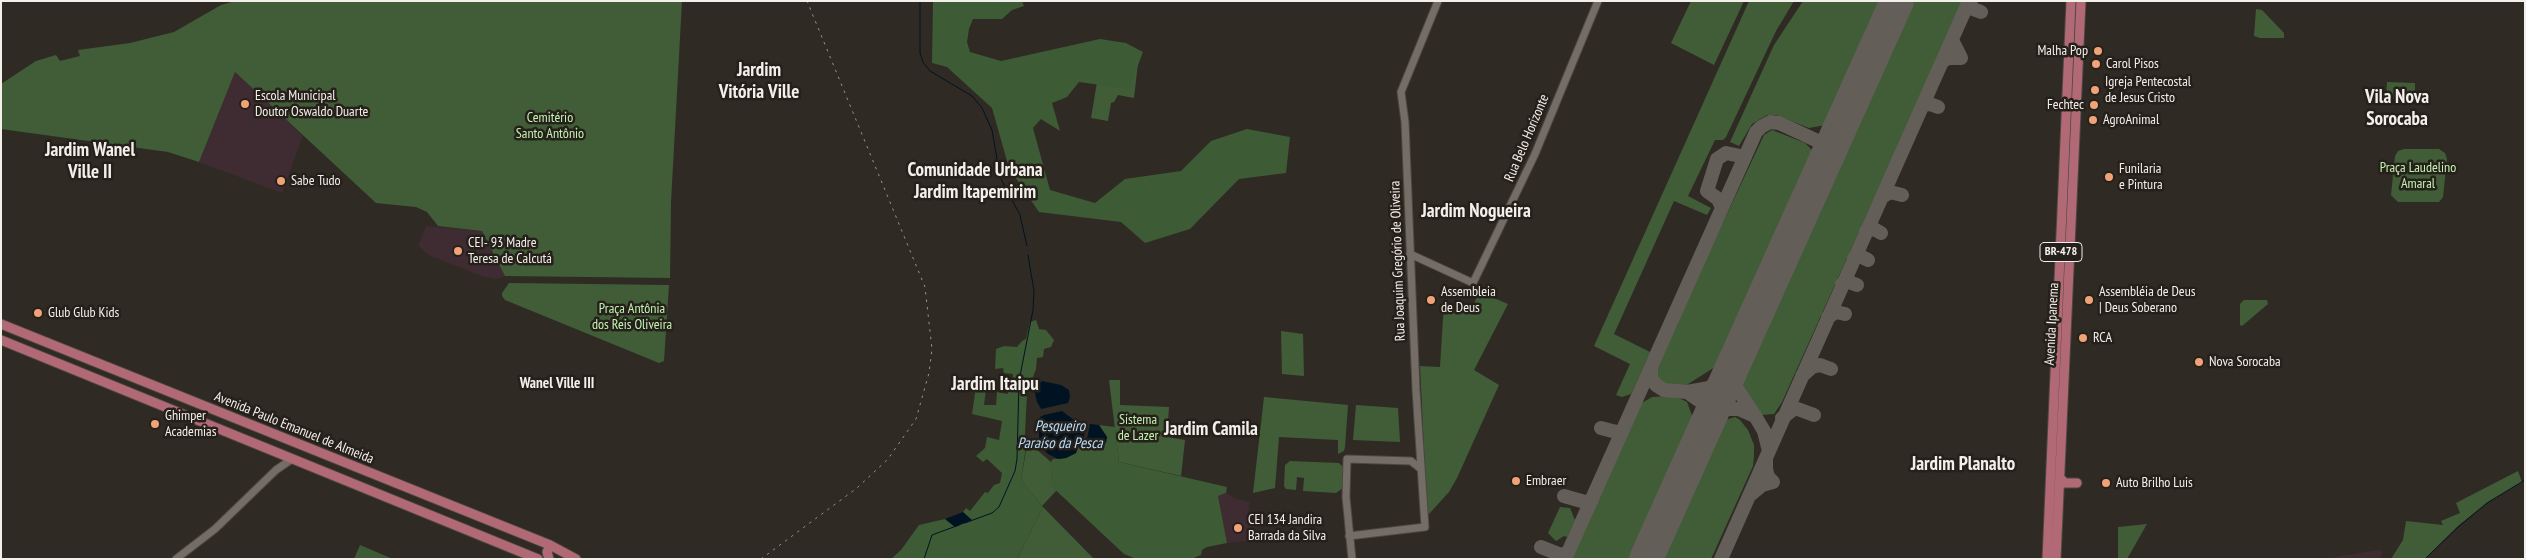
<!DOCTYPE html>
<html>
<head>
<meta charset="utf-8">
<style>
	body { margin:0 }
	#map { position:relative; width:2526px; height:560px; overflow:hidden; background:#302a24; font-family:"PT Sans Narrow",sans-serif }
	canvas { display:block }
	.frame { position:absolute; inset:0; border:2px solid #f3efeb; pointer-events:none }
</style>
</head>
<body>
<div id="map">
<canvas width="2526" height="560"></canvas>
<div class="frame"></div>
</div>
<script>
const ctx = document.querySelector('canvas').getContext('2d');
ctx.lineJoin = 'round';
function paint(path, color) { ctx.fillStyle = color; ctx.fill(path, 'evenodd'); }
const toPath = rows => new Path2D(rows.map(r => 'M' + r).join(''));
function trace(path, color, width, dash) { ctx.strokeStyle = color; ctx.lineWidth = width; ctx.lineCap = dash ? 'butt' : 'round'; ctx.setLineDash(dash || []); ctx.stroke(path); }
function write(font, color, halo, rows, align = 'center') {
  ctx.font = font + ' "PT Sans Narrow",sans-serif'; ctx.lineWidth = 5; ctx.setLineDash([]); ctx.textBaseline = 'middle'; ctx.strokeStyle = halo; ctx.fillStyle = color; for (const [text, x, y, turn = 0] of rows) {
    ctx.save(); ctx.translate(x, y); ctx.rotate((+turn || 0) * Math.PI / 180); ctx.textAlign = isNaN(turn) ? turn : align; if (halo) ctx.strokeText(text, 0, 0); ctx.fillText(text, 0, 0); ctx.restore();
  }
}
paint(toPath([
	[235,72,303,136,282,193,199,162],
	[426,226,482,231,505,276,496,279,484,277,429,255,418,246],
	[1226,493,1237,499,1250,502,1248,516,1255,540,1227,543,1218,496],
	[2379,550,2383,552,2380,559,2323,559]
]), '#3f2c32');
paint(toPath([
	[235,1,682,1,671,202,670,278,505,276,482,231,438,226,427,212,416,207,376,203,235,72,199,162,168,152,1,129,1,84,36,61,56,55,60,61,80,56,78,50,130,43,174,32,221,5],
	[1691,1,1744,1,1714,65,1671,43],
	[1749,1,1794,1,1776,31,1726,137,1723,140,1715,140,1688,196,1711,208,1707,215,1674,201,1614,334,1650,352,1631,394,1622,397,1616,395,1630,364,1594,346],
	[1803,1,1883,1,1826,125,1809,128,1776,115,1767,115,1752,124,1739,146,1730,142,1774,45],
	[1907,1,1963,1,1782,402,1774,414,1761,415,1754,411,1740,391,1738,385,1741,369],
	[2256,9,2262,10,2284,33,2284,38,2260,38,2254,36],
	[1101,58,1138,63,1134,98,1118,95,1114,102,1111,103,1108,121,1091,118],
	[2387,82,2415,83,2415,100,2386,99],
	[1772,130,1805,143,1812,150,1813,156,1718,365,1685,386,1663,386,1657,382,1654,370,1764,135],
	[2404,149,2439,149,2445,153,2447,159,2443,197,2439,202,2398,202,2391,195,2395,156,2398,151],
	[509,283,669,285,664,361,659,363,505,300,502,296,502,293],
	[1480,292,1508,304,1474,370,1499,385,1457,478,1449,492,1429,514,1427,512,1420,366,1440,367,1444,303,1468,314],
	[2244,300,2267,300,2268,304,2242,326,2240,325,2240,304],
	[1281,331,1303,334,1304,376,1282,374],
	[1109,380,1120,380,1120,405,1169,407,1167,437,1185,440,1181,476,1119,462],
	[1669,396,1679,398,1687,402,1694,421,1632,559,1569,559,1640,404,1652,397],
	[1264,397,1348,405,1345,447,1344,451,1338,454,1338,440,1279,437,1275,488,1253,493],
	[1356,405,1398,408,1400,442,1353,440],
	[1735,417,1740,420,1748,430,1754,445,1754,456,1753,466,1711,559,1656,559,1714,428,1719,422],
	[1036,449,1051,462,1052,479,1056,491,1042,506,1021,480,1026,451],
	[1290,461,1339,463,1343,467,1343,488,1336,493,1303,491,1304,478,1297,477,1296,490,1286,489,1284,486,1285,465],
	[2518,471,2522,482,2487,503,2458,526,2425,559,2391,559,2403,540,2406,521,2443,525,2441,521,2460,513,2456,503],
	[1043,507,1094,559,1017,559],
	[1560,507,1570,508,1575,520,1567,537,1564,536,1556,541,1548,533],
	[2147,524,2127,559,2118,559,2118,527]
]), '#405d38');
paint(toPath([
	[933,1,1022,1,1024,6,1012,10,1002,19,973,19,969,29,967,42,970,52,1001,61,1100,39,1126,43,1143,52,1129,89,1079,82,1067,97,1052,103,1060,131,1041,119,1033,128,1050,190,1095,203,1125,179,1181,171,1211,141,1247,129,1290,137,1286,173,1239,179,1190,229,1145,243,1121,222,1039,212,1009,168,992,108,947,67,932,63],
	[1036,320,1039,329,1046,330,1054,340,1051,347,1044,349,1043,357,1037,358,1036,369,1027,393,1025,434,1026,447,1021,480,1043,507,1017,559,891,559,901,550,919,525,945,519,955,527,971,520,963,512,966,508,970,511,985,492,988,493,994,485,1000,483,1002,473,987,459,983,462,976,456,985,448,987,437,999,440,1002,421,972,414,976,387,986,389,984,405,996,405,997,392,1008,394,1007,386,1012,386,1013,374,1004,373,1003,368,995,369,996,349,1004,346,1017,347,1022,341,1026,339,1030,322],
	[1099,425,1115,427,1119,462,1227,487,1226,493,1218,496,1227,543,1207,547,1202,550,1201,555,1191,559,1136,559,1124,554,1048,483,1052,479,1050,463,1053,459,1066,458,1076,453,1077,447,1080,445,1105,443,1107,437],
	[360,545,393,559,354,559]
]), '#3d5b34');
paint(toPath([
	[1042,381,1061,385,1069,390,1070,397,1068,403,1041,409,1037,402,1034,389],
	[1062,411,1085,428,1083,443,1080,443,1076,453,1066,458,1058,459,1048,454,1039,445,1039,423,1040,417,1044,415],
	[1090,424,1099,425,1107,437,1106,443,1086,444],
	[963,512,972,520,955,527,945,519]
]), '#001323');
trace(toPath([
	[920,1,920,53,923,62,930,71,972,96,982,108,992,130,1000,177,1020,215,1027,246],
	[965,523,992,513,999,507,1015,471,1017,459,1019,381,1033,310,1034,291,1028,255],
	[924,559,932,535,959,525],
	[2425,559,2458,527,2487,503,2525,480]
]), '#001323', 1);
trace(toPath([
	[1969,2,1973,9,1981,12],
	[1942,62,1948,58,1961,58,1952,40],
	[1923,105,1930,104,1938,107],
	[1882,197,1890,192,1902,195],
	[1722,208,1718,199,1707,191,1717,159,1726,153,1745,157],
	[1866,231,1874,229,1881,233],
	[1854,258,1860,256,1868,260],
	[1842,284,1849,282,1857,285],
	[1828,317,1836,312,1845,314],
	[1651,369,1651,378,1656,385,1664,390,1687,392,1703,403,1708,418,1701,437,1717,414,1728,409,1739,409,1755,416,1764,431,1769,451],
	[1802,376,1812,367,1820,365,1831,369],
	[1687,392,1709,388,1727,375,1733,365,1734,384,1755,416],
	[1782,418,1795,408,1814,415],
	[1601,428,1616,432,1622,431],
	[1750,495,1762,485,1773,482,1768,477,1766,469,1766,458],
	[1564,496,1585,502,1592,500],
	[1541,547,1561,555,1567,553],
	[1565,559,1756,132,1761,127,1770,122,1779,123,1822,143,1836,137],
	[1721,559,1969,1]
]), '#645e59', 14);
trace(toPath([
	[1646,559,1897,1]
]), '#645e59', 34);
const minor = toPath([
	[1410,254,1473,283,1535,154,1598,1],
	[1349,536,1425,527,1416,390,1405,122,1401,92,1438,1],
	[176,559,215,529,276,470,292,459],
	[1352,559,1346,497,1347,459,1411,461,1421,469]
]);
const major = toPath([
	[1,324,550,545,576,559],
	[1,340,538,559],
	[2060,478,2065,483,2077,483],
	[549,559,547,552,550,545],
	[2047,559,2071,1],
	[2056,559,2081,1]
]);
trace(minor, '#4d4742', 9);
trace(major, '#4d4742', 11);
trace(minor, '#746d66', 7);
trace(major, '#b16976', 9);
trace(toPath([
	[761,559,857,488,888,459,916,419,929,373,932,349,925,287,807,1]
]), '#98938e', 1, [2.5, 5]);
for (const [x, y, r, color] of [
	[2098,51,5,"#f0a378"],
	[2096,64,5,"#f0a378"],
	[2095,90,5,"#f0a378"],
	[245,104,5,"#f0a378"],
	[2094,105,5,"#f0a378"],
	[2093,120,5,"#f0a378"],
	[2109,177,5,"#f0a378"],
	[281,181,5,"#f0a378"],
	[458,251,5,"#f0a378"],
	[1431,300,5,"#f0a378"],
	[2089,300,5,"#f0a378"],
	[38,313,5,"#f0a378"],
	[2083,338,5,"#f0a378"],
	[2199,362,5,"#f0a378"],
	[155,424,5,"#f0a378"],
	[1516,481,5,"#f0a378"],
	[2106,483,5,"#f0a378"],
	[1238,528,5,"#f0a378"]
]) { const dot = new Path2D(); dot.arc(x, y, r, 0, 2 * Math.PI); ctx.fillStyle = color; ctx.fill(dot); trace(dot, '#26201a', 2); }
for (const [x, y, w] of [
	[2061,252,42]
]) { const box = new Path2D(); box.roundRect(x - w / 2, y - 9.5, w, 19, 4); ctx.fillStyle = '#26201a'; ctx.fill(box); trace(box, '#f3efeb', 1); }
write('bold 12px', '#f3efeb', null, [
	["BR-478",2061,252]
]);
write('14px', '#f3efeb', '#26201a', [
	["Malha Pop",2088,51,"right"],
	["Carol Pisos",2106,64],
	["Igreja Pentecostal",2105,82],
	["de Jesus Cristo",2105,98],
	["Escola Municipal",255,96],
	["Doutor Oswaldo Duarte",255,112],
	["Fechtec",2084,105,"right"],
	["AgroAnimal",2103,120],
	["Funilaria",2119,169],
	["e Pintura",2119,185],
	["Sabe Tudo",291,181],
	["CEI- 93 Madre",468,243],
	["Teresa de Calcutá",468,259],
	["Assembleia",1441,292],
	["de Deus",1441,308],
	["Assembléia de Deus",2099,292],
	["| Deus Soberano",2099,308],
	["Glub Glub Kids",48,313],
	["RCA",2093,338],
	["Nova Sorocaba",2209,362],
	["Ghimper",165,416],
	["Academias",165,432],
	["Embraer",1526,481],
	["Auto Brilho Luis",2116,483],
	["CEI 134 Jandira",1248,520],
	["Barrada da Silva",1248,536]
], 'left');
write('14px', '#c1f3b2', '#26201a', [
	["Cemitério",550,118],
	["Santo Antônio",550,134],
	["Praça Laudelino",2418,168],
	["Amaral",2418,184],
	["Praça Antônia",632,309],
	["dos Reis Oliveira",632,325],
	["Sistema",1138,420],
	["de Lazer",1138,436]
]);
write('14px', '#f3efeb', '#26201a', [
	["Rua Belo Horizonte",1527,138,-67],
	["Rua Joaquim Gregório de Oliveira",1398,261,-92],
	["Avenida Ipanema",2052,324,-87],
	["Avenida Paulo Emanuel de Almeida",294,428,22]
]);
write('bold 15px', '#f3efeb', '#26201a', [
	["Wanel Ville III",557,384]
]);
write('italic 15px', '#b8dfff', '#26201a', [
	["Pesqueiro",1060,427],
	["Paraíso da Pesca",1060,444]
]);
write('bold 19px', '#f3efeb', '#26201a', [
	["Jardim",759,71],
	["Vitória Ville",759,93],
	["Vila Nova",2397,98],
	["Sorocaba",2397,120],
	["Jardim Wanel",90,151],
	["Ville II",90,173],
	["Comunidade Urbana",975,171],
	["Jardim Itapemirim",975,193],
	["Jardim Nogueira",1476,212],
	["Jardim Itaipu",995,385],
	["Jardim Camila",1211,430],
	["Jardim Planalto",1963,465]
]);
</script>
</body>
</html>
